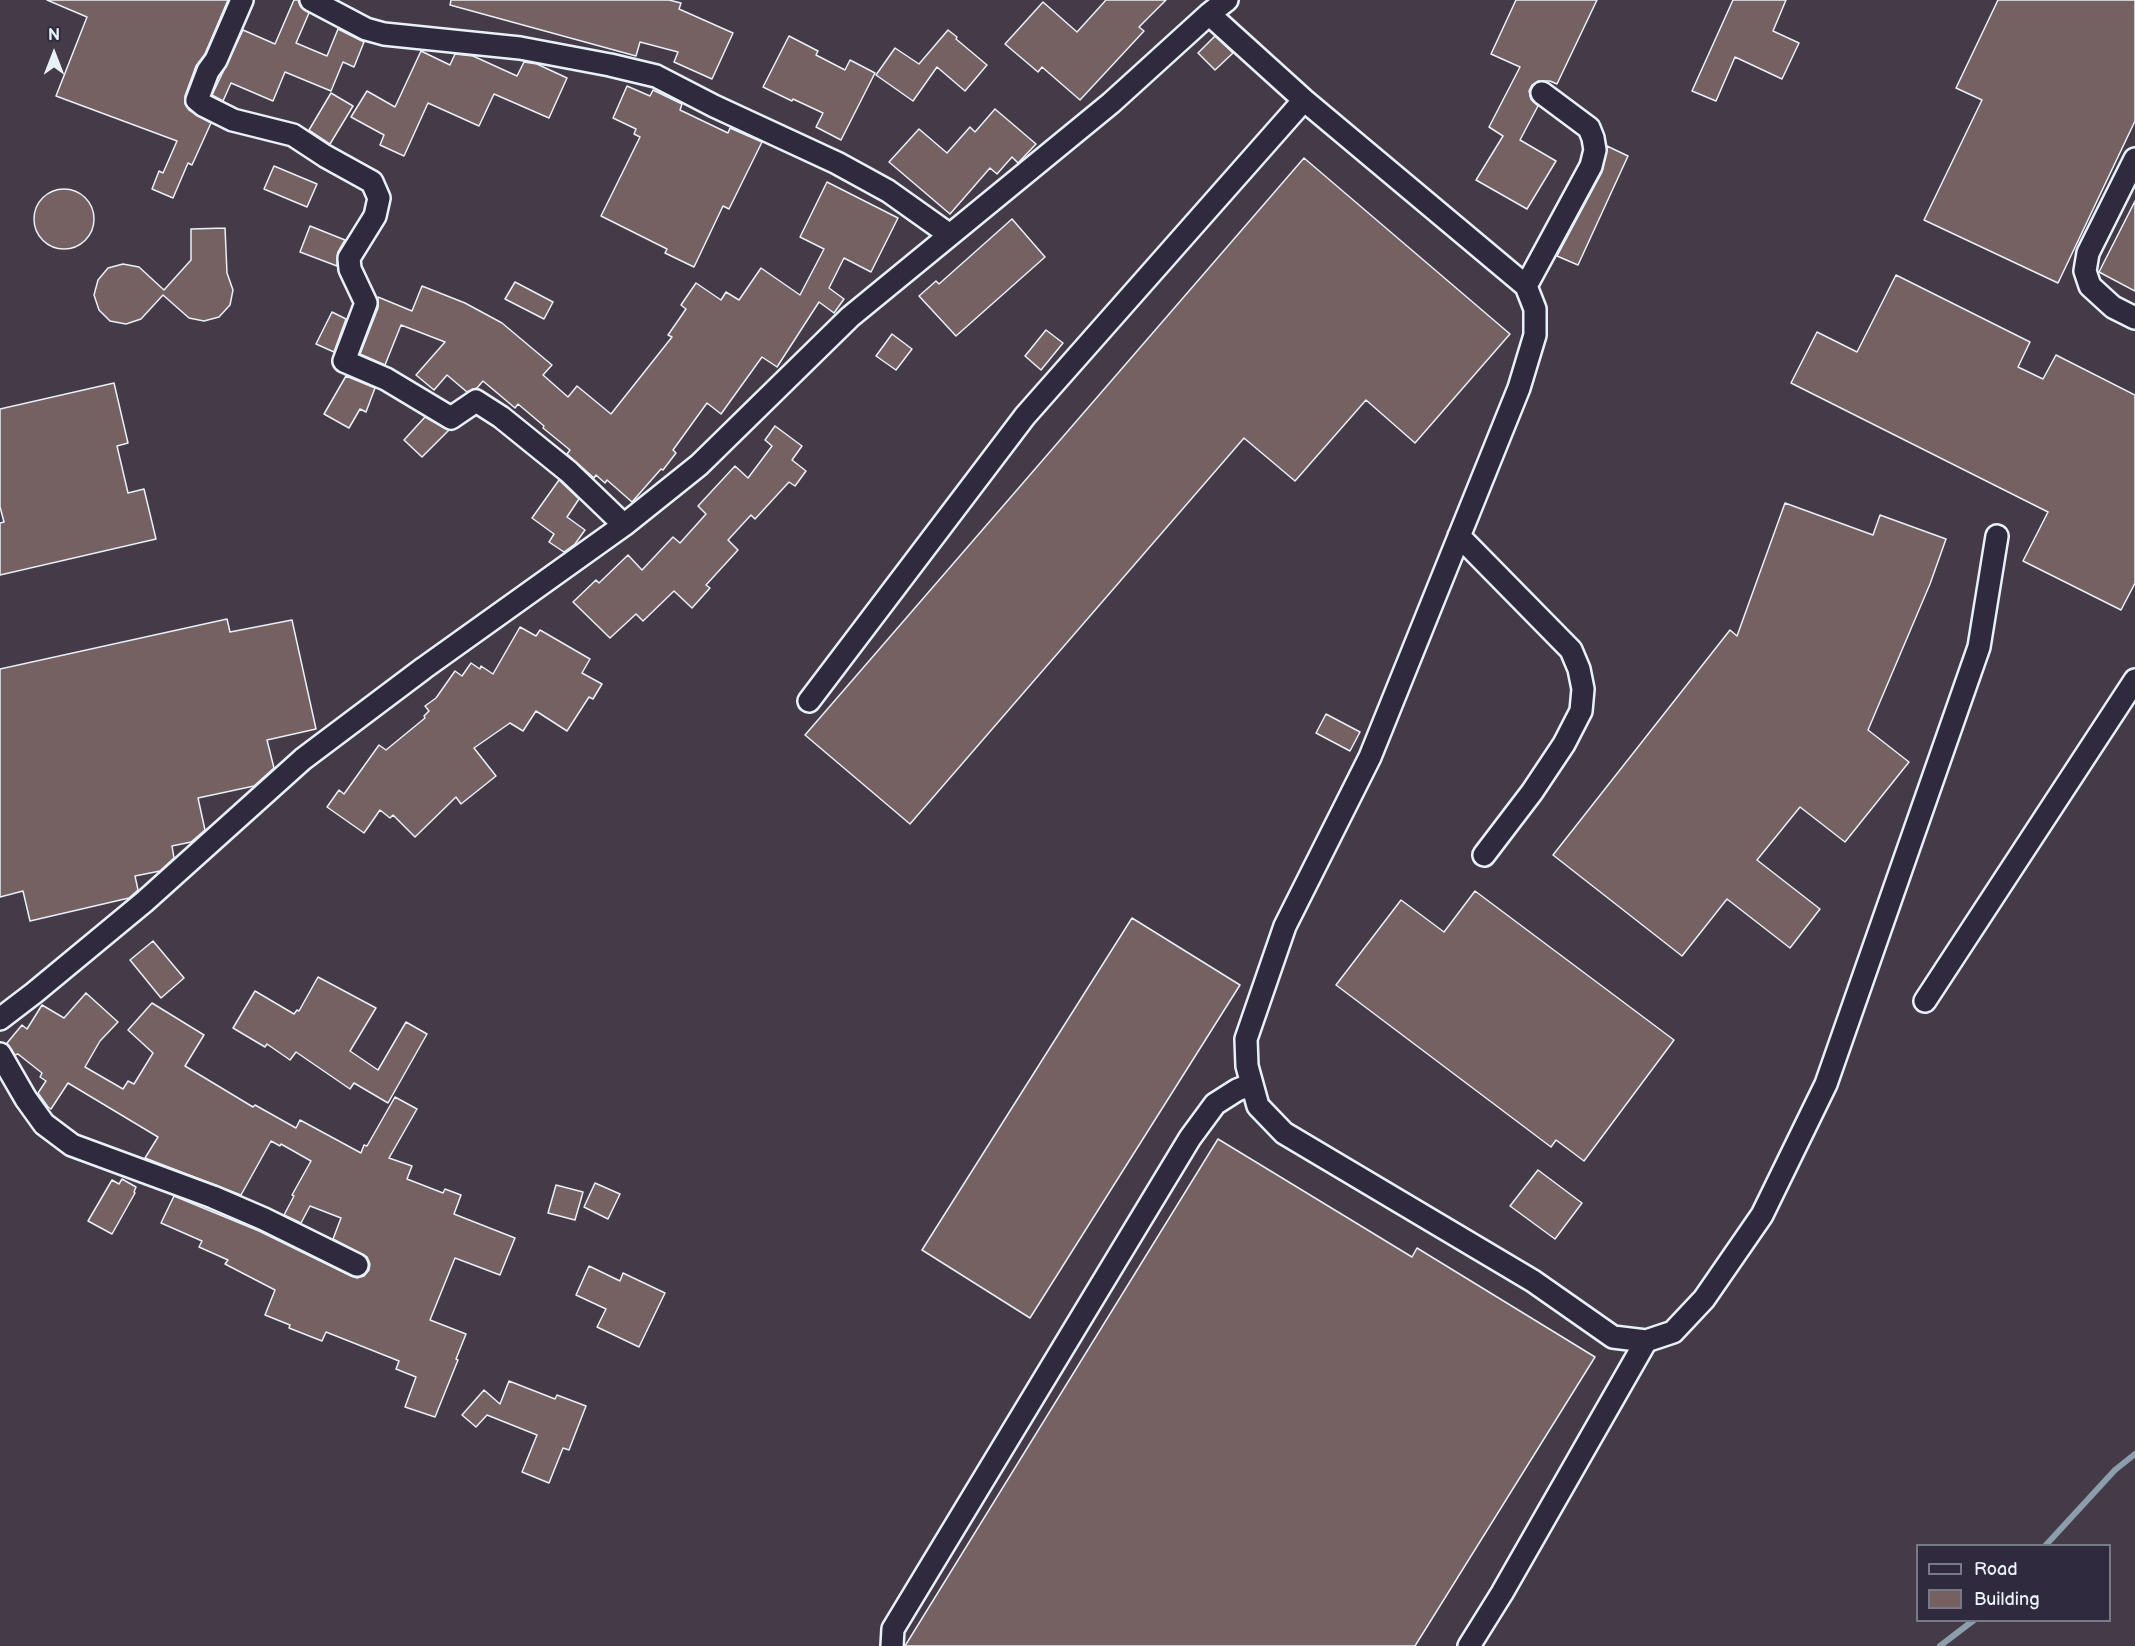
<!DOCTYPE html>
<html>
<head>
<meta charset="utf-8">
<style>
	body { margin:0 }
	#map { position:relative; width:2135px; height:1646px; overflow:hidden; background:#443a48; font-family:"Balsamiq Sans",sans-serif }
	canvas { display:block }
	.legend { position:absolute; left:1916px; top:1544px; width:195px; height:78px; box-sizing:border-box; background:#2f2a3d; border:2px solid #797a88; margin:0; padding:8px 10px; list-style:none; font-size:18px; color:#e8f1f8 }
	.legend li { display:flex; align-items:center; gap:12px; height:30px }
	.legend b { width:30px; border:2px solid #797a88 }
	.north { position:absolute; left:24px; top:24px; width:60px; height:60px; -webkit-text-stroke:4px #2f2a3d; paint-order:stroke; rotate:0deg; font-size:16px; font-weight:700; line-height:24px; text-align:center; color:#e8f1f8 }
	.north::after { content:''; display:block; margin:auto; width:21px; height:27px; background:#e8f1f8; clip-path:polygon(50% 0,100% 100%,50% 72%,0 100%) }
</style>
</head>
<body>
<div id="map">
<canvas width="2135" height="1646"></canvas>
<ul class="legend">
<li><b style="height:8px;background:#2f2a3d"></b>Road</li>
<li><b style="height:16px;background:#756062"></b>Building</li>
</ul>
<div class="north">N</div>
</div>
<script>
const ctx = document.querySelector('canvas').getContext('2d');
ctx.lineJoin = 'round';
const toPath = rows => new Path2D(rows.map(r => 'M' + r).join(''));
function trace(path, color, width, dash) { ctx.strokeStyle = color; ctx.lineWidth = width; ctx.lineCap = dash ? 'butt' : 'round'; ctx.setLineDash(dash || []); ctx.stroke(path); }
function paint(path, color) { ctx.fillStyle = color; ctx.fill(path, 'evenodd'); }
trace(toPath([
	[2045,1546,2115,1470,2135,1454],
	[1940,1646,1974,1620]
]), '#8c9eab', 6);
const building = toPath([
	[47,0,228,0,205,54,196,66,185,96,185,104,189,110,211,123,192,165,188,163,173,198,152,189,159,171,163,173,177,141,56,96,87,17,47,0],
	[294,0,298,0,301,7,309,13,296,43,327,56,338,29,364,42,354,67,343,62,331,91,285,72,273,101,231,83,223,101,212,95,243,30,275,44,294,0],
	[451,0,669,0,681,3,679,9,733,33,712,79,674,62,678,52,640,42,636,56,450,5,451,0],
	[1106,0,1166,0,1139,27,1144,31,1080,100,1042,67,1038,72,1005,44,1043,2,1077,32,1106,0],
	[1516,0,1597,0,1557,84,1550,81,1538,81,1532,85,1529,91,1531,99,1538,106,1520,140,1556,161,1527,209,1476,180,1503,136,1489,127,1520,67,1491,54,1516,0],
	[1733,0,1786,0,1773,31,1799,43,1782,79,1735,57,1716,101,1692,91,1733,0],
	[1998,0,2135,0,2135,121,2058,283,1924,220,1982,100,1956,88,1998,0],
	[948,30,957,37,956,39,987,65,965,91,937,67,913,101,876,75,895,48,919,64,948,30],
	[789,36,818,51,816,55,845,70,850,60,875,73,841,140,816,127,823,113,793,99,792,101,763,87,789,36],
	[1215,36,1233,53,1215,70,1198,53,1215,36],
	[421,51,450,65,455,54,473,56,517,76,524,62,537,64,567,78,549,118,494,94,479,126,428,103,404,156,380,145,384,135,351,117,367,91,395,107,421,51],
	[627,86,650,96,653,90,682,104,680,110,728,133,730,128,762,142,729,209,723,206,694,267,665,253,667,249,601,216,640,137,634,134,636,129,613,118,627,86],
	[331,93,353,106,330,144,309,130,331,93],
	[995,109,1036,144,1018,163,1012,157,997,174,990,168,950,214,889,162,919,129,947,153,970,127,975,132,995,109],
	[1607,146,1628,156,1578,265,1557,256,1602,172,1607,146],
	[1304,158,1510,334,1415,443,1366,400,1295,481,1244,438,910,824,805,735,1304,158],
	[274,166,317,184,307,207,264,189,274,166],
	[827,182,898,218,871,272,844,258,829,288,844,299,834,313,819,302,777,367,762,357,721,414,707,403,673,450,676,453,663,470,661,469,632,502,607,480,605,483,596,475,594,478,567,454,570,450,543,428,544,426,518,404,515,408,483,381,477,388,467,392,447,375,434,390,416,375,445,342,401,325,385,365,360,354,378,308,378,297,412,311,422,286,465,303,502,323,552,365,543,375,568,397,577,386,611,414,672,337,668,335,686,309,681,305,696,283,721,300,726,292,739,300,761,268,800,295,824,249,800,237,827,182],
	'34 219a30 30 0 1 1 60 0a30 30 0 1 1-60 0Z',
	[2135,201,2135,291,2099,272,2135,201],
	[1012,219,1045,257,956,336,919,296,936,281,939,284,1012,219],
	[310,226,345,240,338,252,337,266,300,252,310,226],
	[225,228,227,273,233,290,230,305,219,317,204,321,189,318,163,295,141,319,126,324,110,321,99,310,94,295,98,280,108,268,123,264,139,267,164,290,191,260,191,229,225,228],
	[1896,275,2030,342,2018,367,2043,379,2056,355,2135,395,2135,583,2121,610,2023,561,2048,512,1791,383,1817,332,1857,352,1896,275],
	[515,282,553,302,544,319,505,299,515,282],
	[332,312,346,319,334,352,316,344,332,312],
	[1046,330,1063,343,1041,370,1025,356,1046,330],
	[892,334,912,349,896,370,876,356,892,334],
	[346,376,375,388,366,412,360,409,349,428,324,414,346,376],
	[114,383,128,443,117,446,128,493,144,489,156,539,0,575,0,523,4,522,0,507,0,409,114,383],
	[425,417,449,430,422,457,404,440,425,417],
	[775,426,802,446,792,460,806,471,795,486,789,482,755,519,751,515,728,540,738,550,706,585,710,588,692,608,674,591,643,621,636,614,610,638,573,602,596,580,599,583,628,555,642,570,673,537,680,543,706,514,698,506,735,466,748,478,772,446,765,440,775,426],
	[559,480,579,499,567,517,585,530,575,544,564,552,549,542,554,534,532,518,559,480],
	[1785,503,1873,535,1880,515,1946,539,1930,584,1868,730,1909,762,1845,842,1800,807,1757,860,1820,909,1790,948,1727,899,1682,956,1553,855,1730,630,1737,636,1785,503],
	[227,619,230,632,292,620,316,729,267,740,274,768,254,786,198,798,205,830,191,842,172,846,174,858,160,871,135,876,138,890,129,898,30,921,23,891,0,897,0,669,227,619],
	[520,627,536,636,540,630,590,659,582,673,602,684,593,699,589,697,567,731,536,711,523,731,510,723,474,748,496,776,461,804,456,797,415,837,393,815,390,818,380,810,364,833,327,807,339,790,344,794,379,745,386,750,425,718,424,716,429,711,425,706,436,698,455,671,462,676,471,663,480,669,481,666,493,674,520,627],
	[1326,714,1360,732,1350,751,1316,733,1326,714],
	[1475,891,1674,1040,1584,1161,1556,1140,1551,1147,1336,985,1401,900,1444,932,1475,891],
	[1132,918,1240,985,1030,1318,922,1250,1132,918],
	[153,941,184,978,161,998,130,960,153,941],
	[318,977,376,1008,350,1051,378,1070,406,1022,427,1034,388,1103,354,1083,350,1089,296,1052,290,1060,267,1044,265,1047,233,1028,255,991,294,1014,297,1010,299,1011,318,977],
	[86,993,118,1022,100,1041,85,1067,123,1089,128,1081,134,1084,153,1053,128,1030,152,1003,204,1035,185,1066,253,1107,255,1105,296,1128,300,1120,361,1153,364,1145,367,1146,395,1097,417,1109,389,1158,412,1166,407,1179,443,1193,445,1189,461,1195,454,1214,515,1238,500,1275,455,1258,430,1320,466,1334,456,1359,458,1360,435,1417,405,1407,416,1377,396,1369,399,1361,326,1332,322,1341,289,1328,290,1325,265,1315,275,1290,225,1264,228,1260,199,1247,202,1241,161,1223,174,1196,259,1231,351,1276,357,1278,364,1276,369,1270,370,1264,367,1257,333,1239,341,1218,310,1206,301,1223,284,1215,294,1196,292,1195,311,1161,281,1144,280,1146,271,1141,241,1195,145,1158,158,1137,68,1083,51,1109,48,1107,38,1093,46,1081,40,1077,42,1073,18,1054,15,1055,7,1043,22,1025,27,1029,42,1005,64,1018,86,993],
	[1218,1139,1412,1257,1417,1248,1595,1357,1415,1646,905,1646,1218,1139],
	[1538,1170,1582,1203,1555,1239,1510,1206,1538,1170],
	[122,1179,136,1187,134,1192,135,1193,112,1234,88,1221,112,1180,119,1184,122,1179],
	[595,1183,620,1194,608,1219,584,1207,595,1183],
	[556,1185,583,1192,575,1220,548,1213,556,1185],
	[589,1266,620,1281,623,1273,665,1293,639,1347,597,1327,606,1309,576,1295,589,1266],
	[509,1381,555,1399,557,1395,586,1406,569,1450,563,1448,549,1483,522,1472,537,1435,487,1415,476,1427,462,1415,484,1390,500,1404,509,1381]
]);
paint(building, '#756062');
trace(building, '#e8f1f8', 1.5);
const minor = toPath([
	[242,0,216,60,208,71,197,100,203,105,233,120,293,135,325,156,372,182,379,198,375,216,349,258,350,269,366,303,344,361,386,379,451,418,476,401,501,417,569,472,624,525],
	[311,0,366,29,384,34,520,48,610,65,656,76,714,106,837,163,888,191,950,235],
	[1209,14,1304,100,1526,286,1535,309,1535,335,1519,388,1370,757,1285,926,1246,1039,1247,1066,1258,1106,1284,1133,1533,1281,1613,1337,1646,1341,1673,1332,1704,1299,1762,1215,1826,1084,1979,647,1997,536],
	[2135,159,2088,253,2085,271,2090,286,2113,307,2135,318],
	[1526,286,1591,166,1595,150,1593,138,1589,128,1542,93],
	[1459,536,1571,650,1579,669,1583,689,1581,711,1564,744,1532,792,1484,855],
	[809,701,1025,416,1304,100],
	[1925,1001,2135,680],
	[0,1019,34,993,144,902,303,759,424,668,624,525,699,465,850,317,1111,103,1209,14,1227,0],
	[0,1054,26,1099,44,1124,72,1145,213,1197,264,1219,357,1265],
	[892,1646,893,1629,1190,1138,1215,1104,1237,1090,1252,1084],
	[1469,1646,1502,1593,1646,1341]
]);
trace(minor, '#e8f1f8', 26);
trace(minor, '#2f2a3d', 21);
</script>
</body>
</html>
